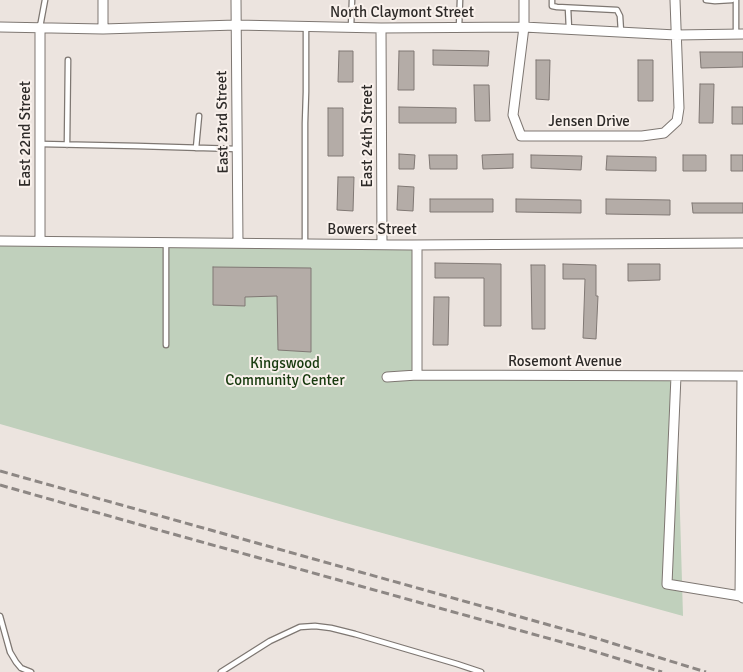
<!DOCTYPE html>
<html>
<head>
<meta charset="utf-8">
<style>
	body { margin:0 }
	canvas { display:block; background:#ece4df }
</style>
</head>
<body>
<canvas width="743" height="672"></canvas>
<script>
const ctx = document.querySelector('canvas').getContext('2d');
ctx.lineJoin = 'round';
function paint(path, color) { ctx.fillStyle = color; ctx.fill(path, 'evenodd'); }
const toPath = rows => new Path2D(rows.map(r => 'M' + r).join(''));
function trace(path, color, width, dash) { ctx.strokeStyle = color; ctx.lineWidth = width; ctx.lineCap = dash ? 'butt' : 'round'; ctx.setLineDash(dash || []); ctx.stroke(path); }
function write(font, color, halo, rows, align = 'center') {
  ctx.font = font + ' Signika,sans-serif'; ctx.lineWidth = 4; ctx.setLineDash([]); ctx.textBaseline = 'middle'; ctx.strokeStyle = halo; ctx.fillStyle = color; for (const [text, x, y, turn = 0] of rows) {
    ctx.save(); ctx.translate(x, y); ctx.rotate((+turn || 0) * Math.PI / 180); ctx.textAlign = isNaN(turn) ? turn : align; if (halo) ctx.strokeText(text, 0, 0); ctx.fillText(text, 0, 0); ctx.restore();
  }
}
paint(toPath([
	[0,244,412,245,413,375,676,376,683,616,346,523,0,424]
]), '#c0d0bc');
const building = toPath([
	[433,50,489,51,488,66,433,65,433,50],
	[339,51,353,51,353,82,338,82,339,51],
	[399,51,414,51,414,90,398,90,399,51],
	[700,52,743,52,743,67,701,68,700,52],
	[536,60,550,60,549,100,536,99,536,60],
	[638,60,653,60,653,101,638,101,638,60],
	[700,84,714,84,713,123,699,123,700,84],
	[474,85,489,85,490,121,475,121,474,85],
	[399,107,456,108,456,123,399,123,399,107],
	[732,107,743,107,743,124,732,124,732,107],
	[328,108,343,108,343,156,328,156,328,108],
	[399,154,415,155,414,169,399,169,399,154],
	[513,154,513,168,483,169,482,155,513,154],
	[429,155,457,155,457,169,430,169,429,155],
	[531,155,582,156,581,170,531,168,531,155],
	[683,155,706,155,706,171,683,171,683,155],
	[731,155,743,155,743,171,731,171,731,155],
	[607,156,656,157,656,171,606,170,607,156],
	[338,177,354,177,353,211,337,210,338,177],
	[398,186,414,187,413,211,397,210,398,186],
	[430,199,493,199,493,212,430,212,430,199],
	[516,199,581,200,581,213,516,212,516,199],
	[606,199,670,200,670,215,606,214,606,199],
	[692,203,743,203,743,213,693,213,692,203],
	[435,263,501,264,501,326,484,326,484,278,435,278,435,263],
	[563,264,596,265,596,296,598,296,596,339,583,338,585,279,563,279,563,264],
	[628,264,660,264,660,280,628,281,628,264],
	[531,265,545,265,545,329,532,329,531,265],
	[213,267,311,268,311,352,278,350,277,296,245,297,245,306,213,305,213,267],
	[434,297,449,297,448,345,433,345,434,297]
]);
paint(building, '#b4aca7');
trace(building, '#807874', 1);
const lane = toPath([
	[552,0,552,6,557,7,617,10,620,16,621,32],
	[706,0,715,1,732,0],
	[568,8,569,29],
	[40,27,45,0],
	[351,27,352,0],
	[459,27,460,0],
	[736,34,736,0],
	[41,144,137,146,237,149],
	[67,145,68,60],
	[196,148,199,116],
	[305,244,305,123,306,92,306,27],
	[166,345,166,243],
	[0,616,10,652,16,662,21,668,31,672],
	[221,672,270,641,300,627,315,626,331,628,355,634,457,664,481,672]
]);
const street = toPath([
	[103,0,103,29],
	[236,0,238,243],
	[524,0,524,27,513,115,521,136,642,136,664,133,677,121,679,108,675,0],
	[0,27,103,29,236,25,381,28,524,27,676,35,743,34],
	[381,28,382,244],
	[0,241,412,245,743,243],
	[40,241,40,27],
	[417,375,417,245],
	[676,376,667,584,740,596,743,598],
	[387,377,417,375,743,376],
	[740,596,742,376]
]);
trace(lane, '#7e7772', 7);
trace(street, '#7e7772', 11);
trace(lane, '#fff', 4.5);
trace(street, '#fff', 9);
trace(toPath([
	[0,471,592,637,706,672],
	[0,485,155,529,583,648,662,672]
]), '#8d8784', 3, [8, 4]);
write('15px', '#2d2a28', '#f9f1ec', [
	["North Claymont Street",402,13],
	["East 23rd Street",223,122,-91],
	["Jensen Drive",589,122],
	["East 22nd Street",26,134,-90],
	["East 24th Street",368,136,-90],
	["Bowers Street",372,230],
	["Rosemont Avenue",565,362]
]);
write('15px', '#173a0e', '#f9f1ec', [
	["Kingswood",285,364],
	["Community Center",285,381]
]);
</script>
</body>
</html>
